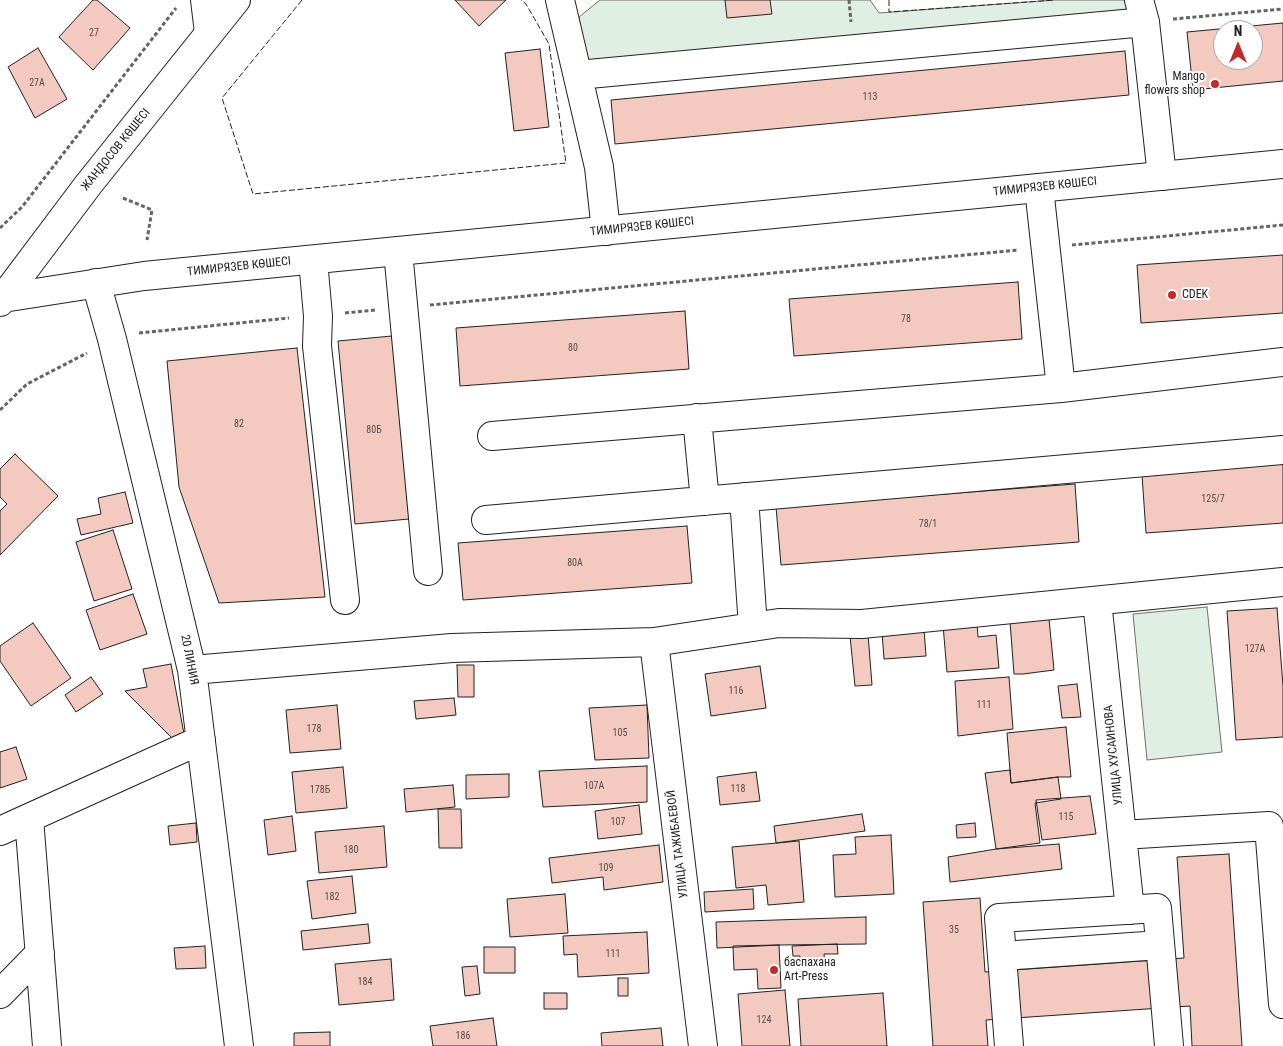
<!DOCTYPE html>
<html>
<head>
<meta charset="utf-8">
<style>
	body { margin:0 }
	#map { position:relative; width:1283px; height:1046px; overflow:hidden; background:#fff; font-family:"Roboto Condensed",sans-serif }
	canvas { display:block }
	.north { position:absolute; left:1213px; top:20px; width:50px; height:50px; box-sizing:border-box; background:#fff; border:1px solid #a7a7a7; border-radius:50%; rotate:0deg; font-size:14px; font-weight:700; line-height:20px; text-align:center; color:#222 }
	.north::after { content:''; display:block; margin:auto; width:18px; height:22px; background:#c62828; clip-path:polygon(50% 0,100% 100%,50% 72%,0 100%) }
</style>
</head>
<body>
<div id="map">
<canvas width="1283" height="1046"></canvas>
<div class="north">N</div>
</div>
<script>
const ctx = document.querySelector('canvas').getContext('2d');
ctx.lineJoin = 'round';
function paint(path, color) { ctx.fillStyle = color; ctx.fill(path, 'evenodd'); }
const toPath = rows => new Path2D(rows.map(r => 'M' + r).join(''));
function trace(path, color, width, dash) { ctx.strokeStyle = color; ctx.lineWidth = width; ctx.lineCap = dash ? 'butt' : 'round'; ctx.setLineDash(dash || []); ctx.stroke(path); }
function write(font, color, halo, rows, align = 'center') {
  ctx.font = font + ' "Roboto Condensed",sans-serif'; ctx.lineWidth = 4; ctx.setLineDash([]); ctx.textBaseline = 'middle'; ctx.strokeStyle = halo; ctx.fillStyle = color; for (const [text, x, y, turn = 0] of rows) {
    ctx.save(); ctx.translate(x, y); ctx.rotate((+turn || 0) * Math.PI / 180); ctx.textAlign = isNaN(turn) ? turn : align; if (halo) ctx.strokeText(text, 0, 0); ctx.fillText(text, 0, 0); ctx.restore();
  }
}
const green = toPath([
	[600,0,870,0,879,13,1055,0,1126,0,1130,14,587,74,579,17,600,0],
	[1207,607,1222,752,1147,760,1133,614,1207,607]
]);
paint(green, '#e0efe3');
trace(green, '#6f6f6f', 1);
const building = toPath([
	[93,0,97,0,130,28,93,70,59,37,93,0],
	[455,0,506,0,479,26,455,0],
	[725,0,770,0,772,14,727,18,725,0],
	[1283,23,1283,81,1193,90,1187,32,1283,23],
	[1223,30,1253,30,1253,60,1223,60,1223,30],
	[38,48,67,99,35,118,8,67,38,48],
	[540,49,549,127,514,131,505,53,540,49],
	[1125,51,1129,95,615,144,611,100,1125,51],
	[1283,255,1283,313,1141,323,1137,265,1283,255],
	[1018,282,1022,339,794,356,789,299,1018,282],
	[685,311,689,369,460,386,456,328,685,311],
	[392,336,409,519,355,524,338,341,392,336],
	[297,348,325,597,219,603,179,487,167,361,297,348],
	[15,454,58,496,0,555,0,511,7,504,0,497,0,469,15,454],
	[1283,464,1283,523,1146,533,1142,475,1283,464],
	[1075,484,1079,542,781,565,776,507,1075,484],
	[125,492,133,523,81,535,77,519,101,514,98,498,125,492],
	[687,526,692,583,463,600,458,543,687,526],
	[113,530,132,589,94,601,76,542,113,530],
	[133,594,147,634,100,650,86,610,133,594],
	[1277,608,1283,686,1283,737,1236,740,1227,611,1277,608],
	[1049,619,1054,670,1023,674,1014,674,1010,622,1049,619],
	[33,623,71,678,31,706,0,661,0,646,33,623],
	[977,623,978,637,996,635,999,668,947,672,943,625,977,623],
	[924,629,926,656,884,659,882,632,924,629],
	[868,634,872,685,855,686,850,636,868,634],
	[171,664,184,734,174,740,125,691,147,687,143,669,171,664],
	[457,665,474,665,474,697,458,697,457,665],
	[760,666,766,708,711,716,705,674,760,666],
	[91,677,103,694,76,712,65,695,91,677],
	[1009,677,1013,729,958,736,955,681,1009,677],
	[1077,684,1081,717,1062,718,1058,686,1077,684],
	[454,698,456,715,416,719,414,701,454,698],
	[337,705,341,749,290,753,286,710,337,705],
	[647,705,649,758,595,760,589,708,647,705],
	[1066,727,1071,777,1058,777,1011,783,1007,733,1066,727],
	[16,747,27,779,0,788,0,752,16,747],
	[647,766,647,802,543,807,539,771,647,766],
	[343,767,347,808,296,813,292,772,343,767],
	[1010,770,1011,783,1058,777,1061,799,1035,803,1040,843,996,849,985,773,1010,770],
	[756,772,760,801,720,805,717,777,756,772],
	[509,774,509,797,466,799,466,775,509,774],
	[453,785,455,807,406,812,404,789,453,785],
	[1090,796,1096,834,1042,840,1036,800,1090,796],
	[639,805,642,834,598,839,595,811,639,805],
	[438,809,461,809,462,848,439,848,438,809],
	[862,814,865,831,776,843,774,826,862,814],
	[292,816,296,851,268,855,264,820,292,816],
	[196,823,197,842,170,845,168,826,196,823],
	[975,823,976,837,957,838,956,825,975,823],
	[384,826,387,867,319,873,315,832,384,826],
	[891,835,894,894,835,897,833,855,856,854,855,837,891,835],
	[799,841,804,902,768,905,766,885,736,888,732,847,799,841],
	[1059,844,1062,869,950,882,948,857,996,849,1059,844],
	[659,845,663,882,604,890,603,877,552,883,549,858,659,845],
	[1229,854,1242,1046,1192,1046,1190,1006,986,1020,988,1046,933,1046,923,902,980,898,985,972,1184,958,1177,857,1229,854],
	[352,876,356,913,312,919,307,881,352,876],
	[753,889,754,909,705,912,704,892,753,889],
	[565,894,568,933,510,937,507,899,565,894],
	[866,917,866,944,779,945,717,948,716,922,866,917],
	[368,924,370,943,303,950,301,931,368,924],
	[647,932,649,973,578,977,577,954,564,955,563,936,647,932],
	[837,944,838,954,824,954,825,964,800,965,800,956,793,956,792,946,837,944],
	[779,945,781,988,758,989,757,969,734,970,733,946,779,945],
	[205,946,206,968,176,969,174,948,205,946],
	[484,947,515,947,515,973,484,973,484,947],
	[391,959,394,1000,339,1005,335,964,391,959],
	[477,966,480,994,465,996,462,967,477,966],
	[618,978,628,978,628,996,618,996,618,978],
	[785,990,790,1046,742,1046,738,994,785,990],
	[544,993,567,993,567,1009,544,1009,544,993],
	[883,993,887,1046,801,1046,798,999,883,993],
	[493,1018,497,1046,433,1046,430,1026,493,1018],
	[661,1028,663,1046,602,1046,601,1033,661,1028],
	[330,1032,330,1046,294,1046,294,1033,330,1032]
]);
paint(building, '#f3c9c0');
trace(building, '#222', 1);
const minor = toPath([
	[205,0,209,33],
	[560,0,599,167,606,231],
	[1139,0,1145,22,1162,176],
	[578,75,1145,22],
	[1039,188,1061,388],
	[398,251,428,571],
	[313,260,318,316,317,346,345,600],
	[96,283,112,339,192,670,239,1046],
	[697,418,705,501],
	[492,436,1061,388,1283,362],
	[744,497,753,627],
	[486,520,1283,450],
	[1097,601,1130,910],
	[654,642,703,1046],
	[192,670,452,648,654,642,779,623,862,624,1283,582],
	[29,818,47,1046],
	[0,831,201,740],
	[1122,835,1269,826,1283,1004],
	[1002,956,1160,945],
	[0,994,40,953],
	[1009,1046,999,918,1157,908,1169,1046]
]);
const major = toPath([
	[3,298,144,276,1283,164],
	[0,302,88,185,236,0]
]);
trace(minor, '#222', 30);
trace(major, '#222', 30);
trace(toPath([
	[849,0,851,22],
	[1173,19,1283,9],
	[123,198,152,210,147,240],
	[0,228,22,207,176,8],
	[1072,245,1283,225],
	[430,305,1019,250],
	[345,313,376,310],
	[139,333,289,318],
	[0,410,27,384,87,353]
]), '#646464', 3, [4, 2.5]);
trace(minor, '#fff', 28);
trace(major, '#fff', 28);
trace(toPath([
	[302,0,222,98,253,194,566,163,549,44,526,4,521,0],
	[889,0,889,12,1055,0]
]), '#222', 1, [6, 2.5]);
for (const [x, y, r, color] of [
	[1215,84,5,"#c62828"],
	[1172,295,5,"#c62828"],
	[774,970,5,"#c62828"]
]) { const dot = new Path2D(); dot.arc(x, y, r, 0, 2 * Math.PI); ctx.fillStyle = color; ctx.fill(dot); trace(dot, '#fff', 2); }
write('10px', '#564c4a', null, [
	["27",94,33],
	["27А",37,83],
	["113",870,97],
	["78",906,319],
	["80",573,348],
	["82",239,424],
	["80Б",374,430],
	["125/7",1213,499],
	["78/1",928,524],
	["80А",575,563],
	["127А",1255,649],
	["116",736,691],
	["111",984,705],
	["178",314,729],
	["105",620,733],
	["107А",594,786],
	["118",738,789],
	["178Б",320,790],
	["115",1066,817],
	["107",618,822],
	["180",351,850],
	["109",606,868],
	["182",332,897],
	["35",954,930],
	["111",613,954],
	["184",365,982],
	["124",764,1020],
	["186",463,1036]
]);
write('12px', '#222', '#fff', [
	["Mango",1205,77,"right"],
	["flowers shop",1205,91,"right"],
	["CDEK",1182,295],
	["баспахана",784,963],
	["Art-Press",784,977]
], 'left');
write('12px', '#222', '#fff', [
	["ЖАНДОСОВ КӨШЕСІ",116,150,-51],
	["ТИМИРЯЗЕВ КӨШЕСІ",1045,187,-6],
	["ТИМИРЯЗЕВ КӨШЕСІ",642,227,-6],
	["ТИМИРЯЗЕВ КӨШЕСІ",239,267,-6],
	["20 ЛИНИЯ",189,660,79],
	["УЛИЦА ХУСАИНОВА",1114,755,-96],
	["УЛИЦА ТАЖИБАЕВОЙ",678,844,-97]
]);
</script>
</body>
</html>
